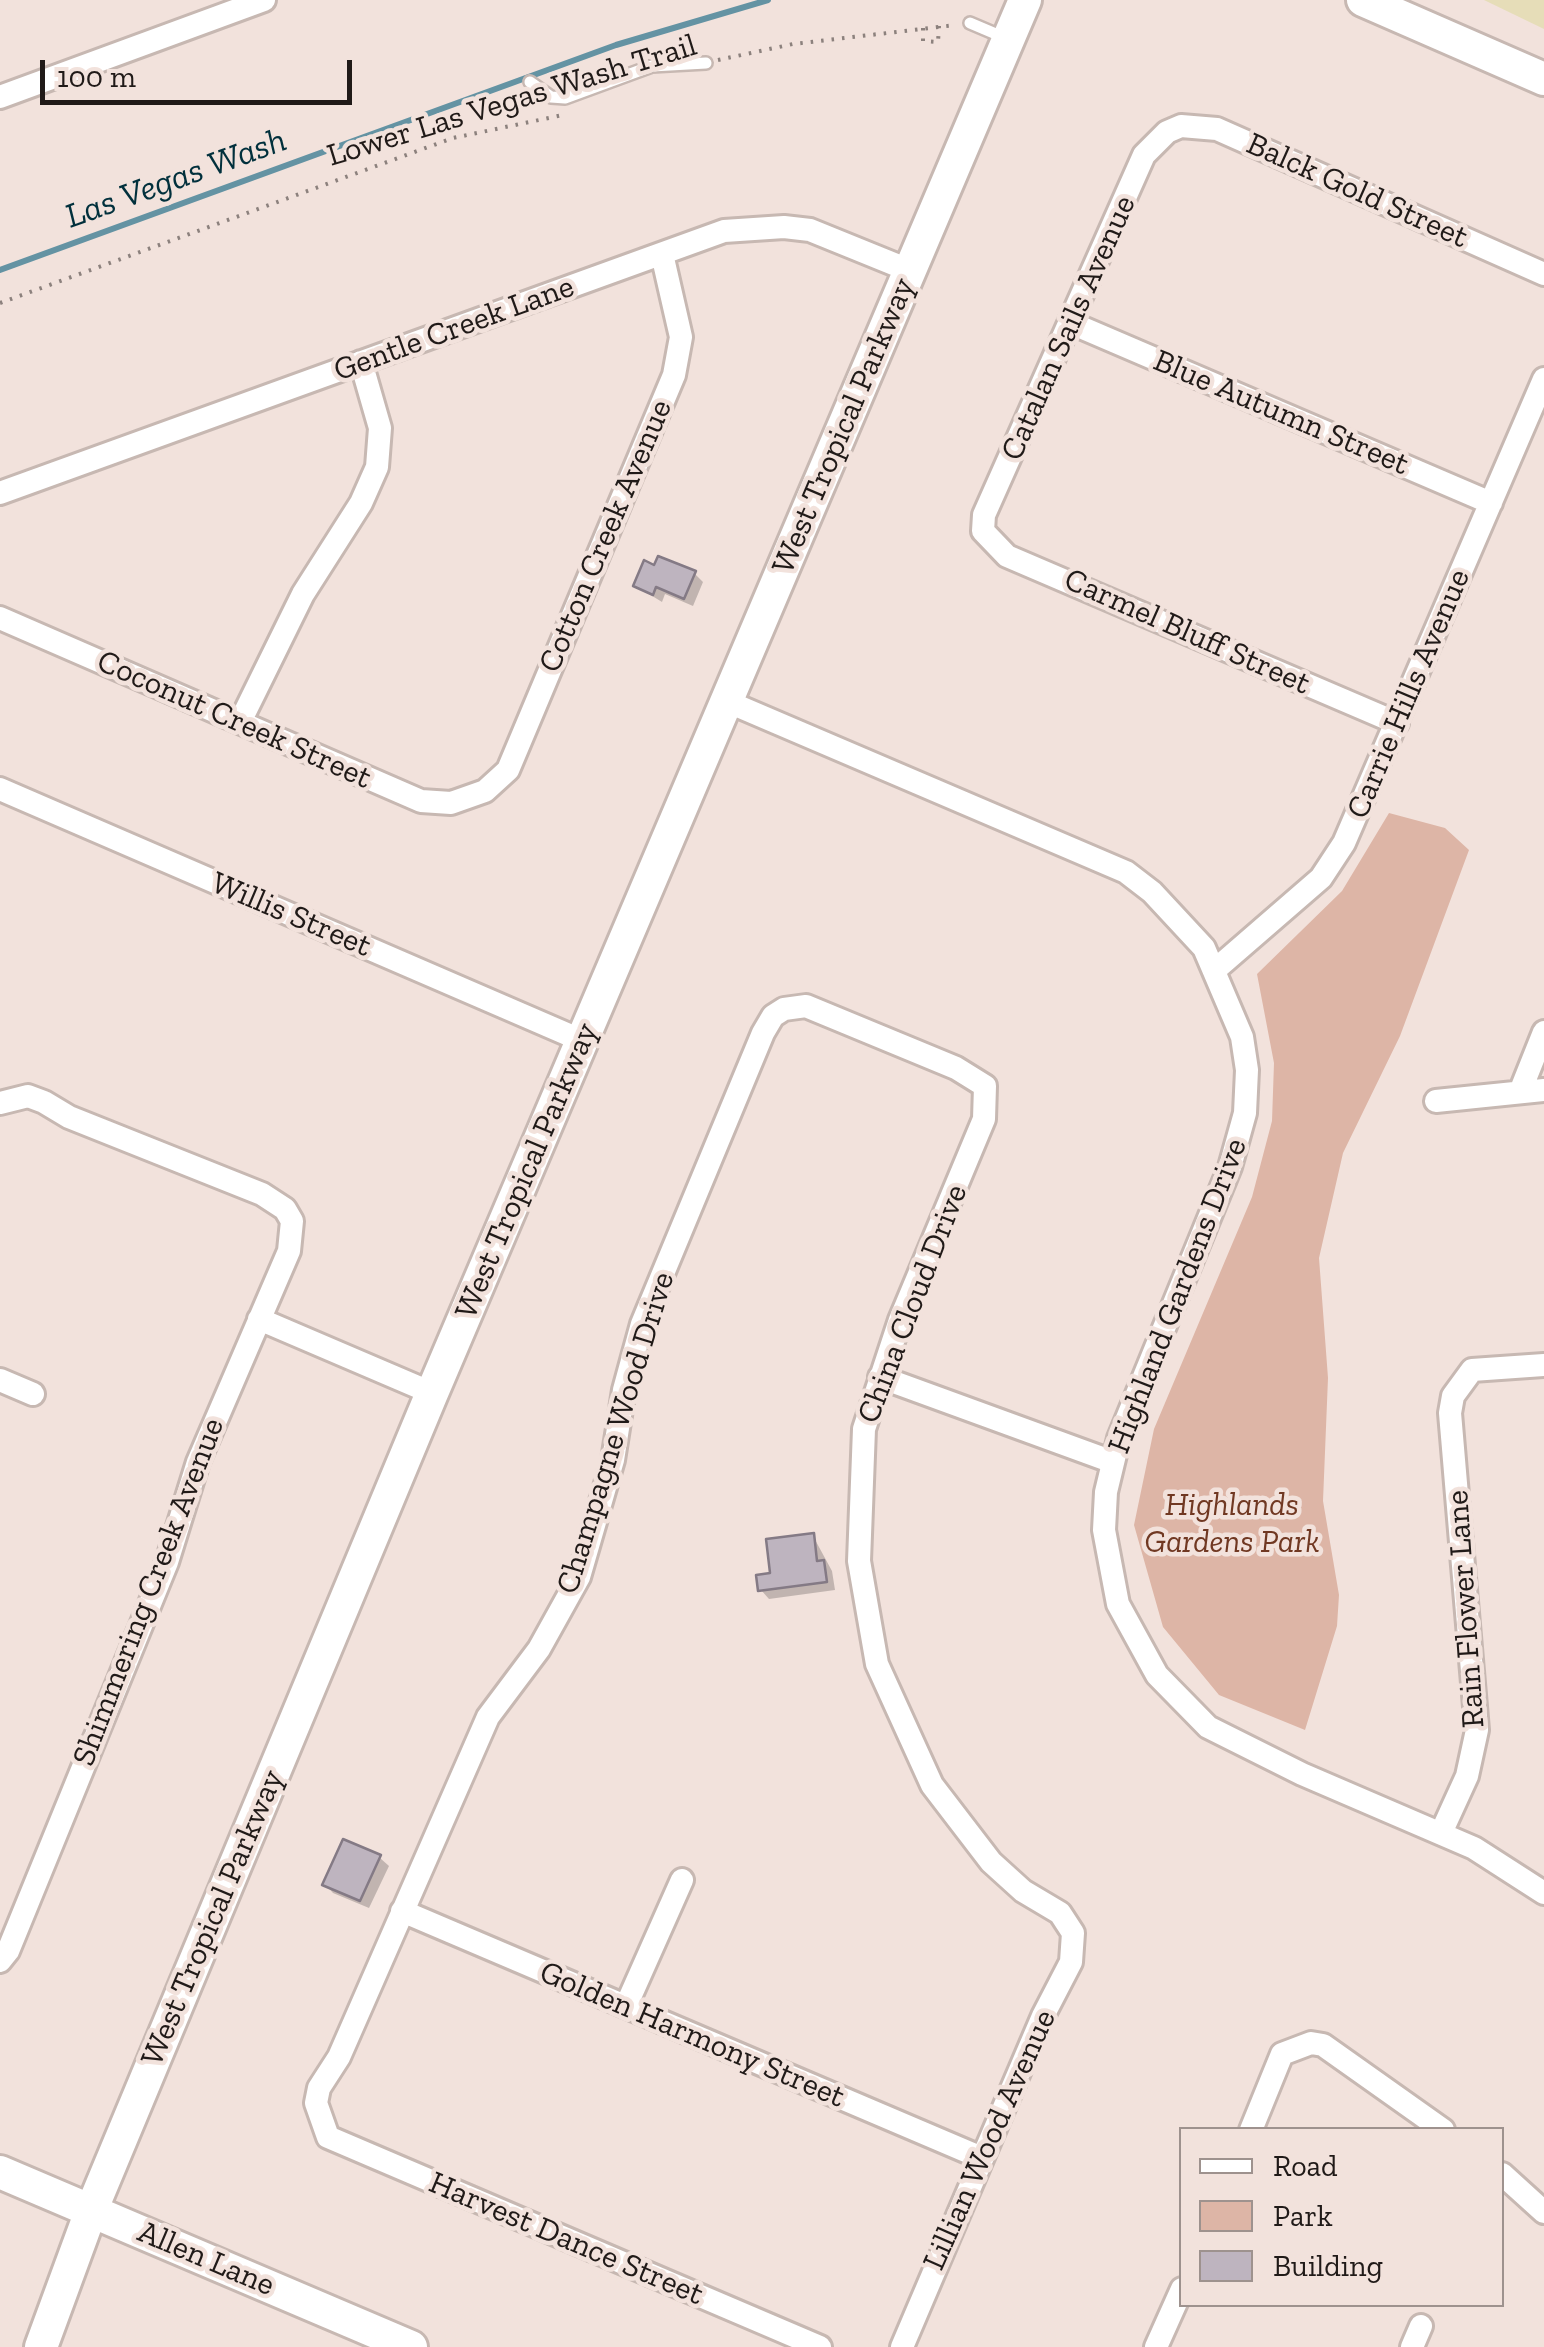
<!DOCTYPE html>
<html>
<head>
<meta charset="utf-8">
<style>
	body { margin:0 }
	#map { position:relative; width:1544px; height:2347px; overflow:hidden; background:#f2e2dc; font-family:"Zilla Slab",serif }
	canvas { display:block }
	.legend { position:absolute; left:1179px; top:2127px; width:325px; height:180px; box-sizing:border-box; background:#f2e2dc; border:2px solid #9e928e; margin:0; padding:12px 18px; list-style:none; font-size:30px; color:#201a18 }
	.legend li { display:flex; align-items:center; gap:20px; height:50px }
	.legend b { width:50px; border:2px solid #9e928e }
	.scale { position:absolute; left:40px; top:60px; width:312px; height:45px; box-sizing:border-box; border:5px solid #201a18; border-top:0; padding-left:12px; font-size:30px; line-height:35px; white-space:nowrap; color:#201a18; -webkit-text-stroke:8px #f2e2dc; paint-order:stroke }
</style>
</head>
<body>
<div id="map">
<canvas width="1544" height="2347"></canvas>
<ul class="legend">
<li><b style="height:12px;background:#fff"></b>Road</li>
<li><b style="height:28px;background:#ddb5a6"></b>Park</li>
<li><b style="height:28px;background:#beb4bf"></b>Building</li>
</ul>
<div class="scale">100 m</div>
</div>
<script>
const ctx = document.querySelector('canvas').getContext('2d');
ctx.lineJoin = 'round';
function paint(path, color) { ctx.fillStyle = color; ctx.fill(path, 'evenodd'); }
const toPath = rows => new Path2D(rows.map(r => 'M' + r).join(''));
function trace(path, color, width, dash) { ctx.strokeStyle = color; ctx.lineWidth = width; ctx.lineCap = dash ? 'butt' : 'round'; ctx.setLineDash(dash || []); ctx.stroke(path); }
function write(font, color, halo, rows, align = 'center') {
  ctx.font = font + ' "Zilla Slab",serif'; ctx.lineWidth = 9; ctx.setLineDash([]); ctx.textBaseline = 'middle'; ctx.strokeStyle = halo; ctx.fillStyle = color; for (const [text, x, y, turn = 0] of rows) {
    ctx.save(); ctx.translate(x, y); ctx.rotate((+turn || 0) * Math.PI / 180); ctx.textAlign = isNaN(turn) ? turn : align; if (halo) ctx.strokeText(text, 0, 0); ctx.fillText(text, 0, 0); ctx.restore();
  }
}
paint(toPath([
	[1389,813,1445,828,1469,850,1400,1036,1343,1153,1319,1258,1328,1378,1323,1501,1339,1595,1337,1626,1305,1730,1219,1695,1163,1627,1134,1525,1154,1429,1252,1197,1272,1121,1274,1063,1257,974,1342,891]
]), '#ddb5a6');
paint(toPath([
	[1484,0,1544,0,1544,29]
]), '#e6ddb8');
paint(toPath([
	[694,573,703,582,693,606,665,594,662,602,636,586],
	[813,1536,832,1571,835,1590,769,1599,761,1590],
	[344,1842,380,1858,389,1866,369,1908,333,1893,325,1884]
]), '#0003');
trace(toPath([
	[0,270,616,45,768,0]
]), '#6493a3', 6);
const building = toPath([
	[658,556,696,571,684,599,656,587,653,595,633,586,644,560,654,565,658,556],
	[814,1533,817,1561,824,1560,827,1582,758,1591,756,1575,770,1573,766,1539,814,1533],
	[343,1839,381,1855,360,1901,322,1885,343,1839]
]);
paint(building, '#beb4bf');
trace(building, '#847a85', 2.5);
const lane = toPath([
	[970,23,1003,37],
	[530,82,551,97,565,98,652,66,706,63]
]);
const street = toPath([
	[0,97,264,0],
	[1071,323,1491,503],
	[0,493,724,231,784,227,810,230,911,271],
	[0,618,421,801,451,803,485,791,508,770,674,375,681,337,662,254],
	[726,701,1126,872,1152,892,1204,948,1242,1037,1247,1070,1245,1113,1230,1167,1119,1438,1106,1492,1104,1530,1118,1604,1157,1675,1208,1727,1302,1774,1474,1848,1544,1893],
	[240,722,303,594,361,503,377,467,380,428,361,362],
	[1397,723,1007,556,983,531,984,515,1144,155,1167,132,1181,126,1217,129,1544,274],
	[0,789,583,1041],
	[1216,969,1321,878,1344,843,1544,379],
	[1520,1092,1544,1032],
	[1436,1101,1544,1090],
	[0,1103,28,1096,44,1102,69,1117,262,1194,285,1209,292,1221,289,1251,198,1462,167,1562,8,1951,0,1961],
	[259,1319,432,1393],
	[880,1377,1113,1462],
	[0,1380,33,1394],
	[1441,1833,1467,1776,1477,1730,1450,1413,1453,1396,1472,1370,1544,1365],
	[402,1911,982,2158],
	[626,2006,682,1880],
	[1251,2130,1282,2054,1311,2043,1323,2045,1443,2130],
	[1502,2174,1544,2212],
	[820,2347,328,2137,316,2103,319,2088,339,2057,488,1717,539,1649,579,1577,613,1460,624,1390,642,1324,763,1033,773,1016,784,1009,806,1006,956,1068,985,1086,984,1119,900,1320,864,1429,859,1561,877,1664,932,1785,991,1862,1023,1891,1060,1913,1073,1933,1071,1962,1043,2016,902,2347],
	[1156,2347,1182,2289],
	[1412,2347,1421,2326]
]);
const secondary = toPath([
	[1363,0,1544,79],
	[0,2172,411,2347],
	[41,2347,91,2211,432,1393,1025,0]
]);
trace(lane, '#c7b8b2', 16);
trace(street, '#c7b8b2', 28);
trace(secondary, '#c7b8b2', 38);
trace(toPath([
	[923,28,923,41,938,42,939,26],
	[718,60,793,44,956,25],
	[0,303,453,138,563,115]
]), '#8c817d', 4, [2.5, 8]);
trace(lane, '#fff', 11);
trace(street, '#fff', 22);
trace(secondary, '#fff', 32);
write('32px', '#201a18', '#f2e2dc', [
	["Lower Las Vegas Wash Trail",512,101,-17],
	["Balck Gold Street",1357,191,24],
	["Catalan Sails Avenue",1069,328,-66],
	["Gentle Creek Lane",454,329,-20],
	["Blue Autumn Street",1281,413,23],
	["West Tropical Parkway",844,426,-67],
	["Cotton Creek Avenue",606,536,-67],
	["Carmel Bluff Street",1187,632,24],
	["Carrie Hills Avenue",1409,694,-67],
	["Coconut Creek Street",234,720,24],
	["Willis Street",291,915,23],
	["West Tropical Parkway",527,1171,-67],
	["Highland Gardens Drive",1178,1296,-69],
	["China Cloud Drive",913,1304,-69],
	["Champagne Wood Drive",616,1433,-73],
	["Shimmering Creek Avenue",149,1592,-69],
	["Rain Flower Lane",1466,1609,-94],
	["West Tropical Parkway",213,1918,-67],
	["Golden Harmony Street",692,2035,23],
	["Lillian Wood Avenue",990,2140,-66],
	["Harvest Dance Street",566,2239,23],
	["Allen Lane",206,2259,23]
]);
write('italic 32px', '#703822', '#f2e2dc', [
	["Highlands",1232,1506],
	["Gardens Park",1232,1543]
]);
write('italic 35px', '#01303c', '#f2e2dc', [
	["Las Vegas Wash",176,179,-20]
]);
</script>
</body>
</html>
